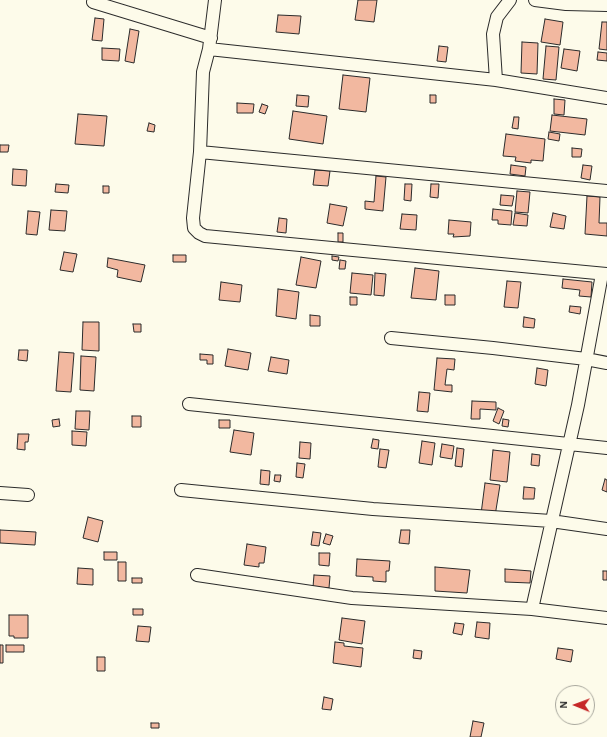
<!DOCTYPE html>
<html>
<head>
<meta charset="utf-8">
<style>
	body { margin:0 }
	#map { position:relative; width:607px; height:737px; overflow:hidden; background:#fdfbea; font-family:"Alegreya Sans",sans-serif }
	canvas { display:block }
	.north { position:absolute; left:555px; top:685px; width:40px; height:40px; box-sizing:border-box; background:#fdfbea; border:1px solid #a9a89e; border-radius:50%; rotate:271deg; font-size:11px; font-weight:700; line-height:16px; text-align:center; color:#2b2b2b }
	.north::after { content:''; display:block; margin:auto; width:14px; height:18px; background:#c62828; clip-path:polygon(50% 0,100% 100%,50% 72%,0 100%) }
</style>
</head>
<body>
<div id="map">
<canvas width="607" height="737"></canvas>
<div class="north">N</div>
</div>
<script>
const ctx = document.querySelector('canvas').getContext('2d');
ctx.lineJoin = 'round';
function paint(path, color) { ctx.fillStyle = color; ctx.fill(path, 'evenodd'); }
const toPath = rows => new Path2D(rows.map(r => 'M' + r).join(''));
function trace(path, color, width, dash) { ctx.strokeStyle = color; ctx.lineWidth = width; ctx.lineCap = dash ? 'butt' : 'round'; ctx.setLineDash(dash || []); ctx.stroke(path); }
const building = toPath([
	[358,0,377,0,374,22,355,20,358,0],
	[278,15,301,16,299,34,276,32,278,15],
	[95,18,104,19,102,41,92,40,95,18],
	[545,19,563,22,560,45,541,42,545,19],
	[602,22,607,22,607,50,599,49,602,22],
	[130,29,139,31,134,63,125,61,130,29],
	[522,42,538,43,537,74,521,73,522,42],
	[439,46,448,47,446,62,437,61,439,46],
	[546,46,559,47,556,80,543,79,546,46],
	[102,48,120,49,119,61,102,60,102,48],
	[564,49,580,51,577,71,561,68,564,49],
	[598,52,607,53,607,61,597,60,598,52],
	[343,75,370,78,366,112,339,109,343,75],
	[297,95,309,96,308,107,296,106,297,95],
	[430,95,436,95,436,103,430,103,430,95],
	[554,99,565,100,564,115,554,114,554,99],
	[237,103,254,104,253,113,237,113,237,103],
	[262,104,268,106,265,114,259,112,262,104],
	[293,111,327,116,323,144,289,139,293,111],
	[78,114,107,116,104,146,75,144,78,114],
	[552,115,587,119,585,135,550,131,552,115],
	[514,117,519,117,518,129,512,128,514,117],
	[149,123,155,125,154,132,147,131,149,123],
	[549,132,560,134,559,141,548,139,549,132],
	[506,134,545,139,543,161,531,160,531,163,515,161,516,157,503,156,506,134],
	[0,145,9,145,8,152,0,152,0,145],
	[572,148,582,149,581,157,572,157,572,148],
	[511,165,526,167,525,176,510,174,511,165],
	[583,165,592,166,590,180,581,178,583,165],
	[13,169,27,170,26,186,12,185,13,169],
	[315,170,330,171,328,186,313,185,315,170],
	[376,176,386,177,383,211,365,209,365,201,374,202,376,176],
	[56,184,69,185,68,193,55,192,56,184],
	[405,184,412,184,411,201,404,200,405,184],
	[431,184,439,184,438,198,430,197,431,184],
	[103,186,109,186,109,193,103,193,103,186],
	[517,191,530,192,528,213,515,212,517,191],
	[501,195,514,196,512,206,500,205,501,195],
	[587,196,600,197,599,223,607,223,607,236,585,234,587,196],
	[330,204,347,207,343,226,327,223,330,204],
	[493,209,512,211,511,225,498,224,498,220,492,220,493,209],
	[51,210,67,211,65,231,49,230,51,210],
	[28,211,40,212,37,235,26,234,28,211],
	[515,213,528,215,527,226,513,225,515,213],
	[553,213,566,216,564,229,550,227,553,213],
	[402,214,417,215,416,230,400,229,402,214],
	[279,218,287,219,286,233,277,232,279,218],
	[449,220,471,222,470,236,453,237,454,234,448,234,449,220],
	[338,233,343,233,343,242,338,242,338,233],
	[64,252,77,254,73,272,60,270,64,252],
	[173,255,186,255,186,262,173,262,173,255],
	[332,256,339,257,338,261,332,260,332,256],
	[301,257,321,261,316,288,296,285,301,257],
	[108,258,145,265,141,282,117,277,118,270,107,267,108,258],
	[340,260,346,261,345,269,339,269,340,260],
	[415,268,439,271,436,300,411,298,415,268],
	[352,273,373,275,371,295,350,293,352,273],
	[375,273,386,274,384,296,374,295,375,273],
	[563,279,592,282,591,297,579,296,580,290,562,288,563,279],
	[507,281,521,282,518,308,504,307,507,281],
	[221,282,242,285,240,302,219,300,221,282],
	[278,289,299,292,296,319,276,316,278,289],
	[445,295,455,295,455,305,445,305,445,295],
	[350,297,357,297,357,305,350,305,350,297],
	[570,306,581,307,580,314,569,312,570,306],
	[310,315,320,316,320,326,310,326,310,315],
	[524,317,535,319,534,328,523,327,524,317],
	[83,322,99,322,99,351,82,350,83,322],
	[133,324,141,324,141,332,134,332,133,324],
	[228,349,251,353,248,370,225,366,228,349],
	[19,350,28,350,27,361,18,360,19,350],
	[59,352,74,353,71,392,56,391,59,352],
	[200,354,213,355,213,364,207,364,207,360,200,360,200,354],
	[81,356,96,357,94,391,80,390,81,356],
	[271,357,289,360,287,374,268,371,271,357],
	[437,358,455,359,454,370,447,369,445,385,452,385,452,392,434,390,437,358],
	[537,368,548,370,546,386,535,384,537,368],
	[419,392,430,393,428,412,417,411,419,392],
	[472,401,496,402,496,410,480,409,480,419,471,419,472,401],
	[498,408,504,411,499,424,493,421,498,408],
	[76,411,90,411,89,430,75,429,76,411],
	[132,416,141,416,141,427,132,427,132,416],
	[59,419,60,426,53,427,52,420,59,419],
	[503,419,509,420,508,427,502,426,503,419],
	[219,420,230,420,230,428,219,428,219,420],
	[234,430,254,433,251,455,230,452,234,430],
	[72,431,87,432,86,446,72,445,72,431],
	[18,434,29,434,28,442,25,442,25,450,17,449,18,434],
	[373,439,379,440,378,449,371,448,373,439],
	[422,441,435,443,432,465,419,463,422,441],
	[300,442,311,443,310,459,299,458,300,442],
	[442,444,454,446,452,459,440,457,442,444],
	[457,448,464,449,462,467,455,466,457,448],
	[380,449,389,450,386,468,378,467,380,449],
	[493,450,510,452,507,482,490,480,493,450],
	[532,454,540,455,539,466,531,465,532,454],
	[297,463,305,464,303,478,296,477,297,463],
	[261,470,270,471,269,485,260,484,261,470],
	[275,475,281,475,280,482,274,481,275,475],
	[605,479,607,480,607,492,602,490,605,479],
	[485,483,500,485,495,516,481,514,485,483],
	[524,487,535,488,534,499,523,499,524,487],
	[88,517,103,521,98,542,83,538,88,517],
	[0,530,36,532,35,545,0,543,0,530],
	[401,530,410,530,409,544,399,543,401,530],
	[313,532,321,533,319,546,311,545,313,532],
	[326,534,333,536,330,545,323,543,326,534],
	[247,544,266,547,264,563,259,563,259,567,244,565,247,544],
	[104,552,117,552,117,560,104,560,104,552],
	[319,553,330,553,329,566,319,565,319,553],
	[357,559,390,561,389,571,386,571,386,582,373,581,373,577,356,576,357,559],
	[118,562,126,562,126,581,118,581,118,562],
	[435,567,470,570,467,593,435,591,435,567],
	[78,568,93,569,93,585,77,584,78,568],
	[505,569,531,571,530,583,505,582,505,569],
	[603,571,607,571,607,580,603,580,603,571],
	[314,575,330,576,329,588,313,587,314,575],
	[132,578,142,578,142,583,132,583,132,578],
	[133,609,143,609,143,615,133,615,133,609],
	[9,615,28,615,28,638,14,638,14,636,9,636,9,615],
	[342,618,365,621,362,644,339,640,342,618],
	[477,622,490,623,489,639,475,637,477,622],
	[455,623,464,624,462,635,453,633,455,623],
	[138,626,151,627,149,642,136,641,138,626],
	[335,642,344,643,344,646,363,648,361,667,333,663,335,642],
	[0,645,3,645,3,663,0,663,0,645],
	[6,645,24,645,24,652,6,652,6,645],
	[558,648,573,650,571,662,556,659,558,648],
	[414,650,422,651,421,659,413,658,414,650],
	[97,657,105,657,105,671,97,671,97,657],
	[324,697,333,699,331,710,322,709,324,697],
	[473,721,484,723,481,737,470,737,473,721],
	[151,723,159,723,159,728,151,728,151,723]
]);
paint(building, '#f2b8a0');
trace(building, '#2b2b2b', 1);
const street = toPath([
	[215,0,209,49,203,72,200,152,193,218,194,228,199,233,205,236,607,274],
	[535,0,566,4,607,5],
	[93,2,211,38],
	[209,49,496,80,607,98],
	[496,80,493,34,497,17,510,0],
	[200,152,607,191],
	[391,338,493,348,586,359,607,363],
	[189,404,607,448],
	[181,490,373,509,551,521,607,529],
	[0,493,28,495],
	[197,575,352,598,532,609,607,618],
	[532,609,578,405,602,274]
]);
trace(street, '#2b2b2b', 14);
trace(street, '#fdfbea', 12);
</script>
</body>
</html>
